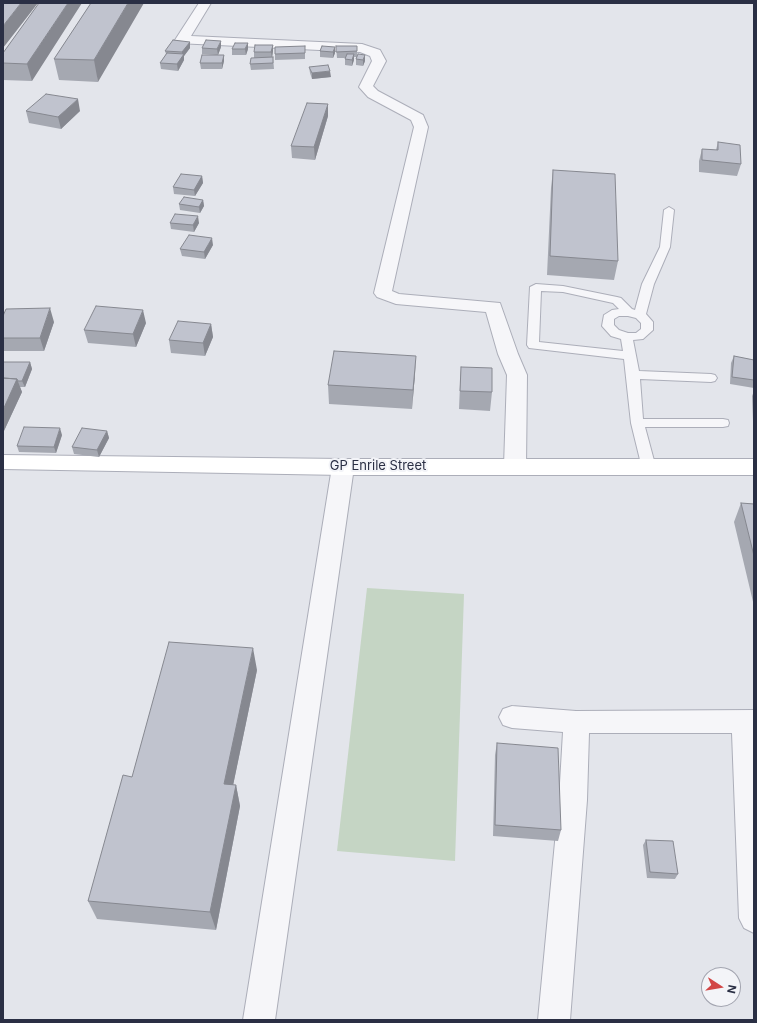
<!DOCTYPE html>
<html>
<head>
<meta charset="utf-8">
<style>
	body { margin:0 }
	#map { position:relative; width:757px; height:1023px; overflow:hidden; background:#e3e5eb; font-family:Inter,sans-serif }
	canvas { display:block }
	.frame { position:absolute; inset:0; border:4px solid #2a2f44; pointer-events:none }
	.north { position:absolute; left:701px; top:967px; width:40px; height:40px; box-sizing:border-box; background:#f3f4f8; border:1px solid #a3a5b0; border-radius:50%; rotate:102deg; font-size:11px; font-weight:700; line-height:16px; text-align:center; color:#2a2f44 }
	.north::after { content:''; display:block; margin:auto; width:14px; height:18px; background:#d24646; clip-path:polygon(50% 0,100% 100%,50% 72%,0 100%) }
</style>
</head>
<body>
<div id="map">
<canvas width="757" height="1023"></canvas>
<div class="frame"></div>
<div class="north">N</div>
</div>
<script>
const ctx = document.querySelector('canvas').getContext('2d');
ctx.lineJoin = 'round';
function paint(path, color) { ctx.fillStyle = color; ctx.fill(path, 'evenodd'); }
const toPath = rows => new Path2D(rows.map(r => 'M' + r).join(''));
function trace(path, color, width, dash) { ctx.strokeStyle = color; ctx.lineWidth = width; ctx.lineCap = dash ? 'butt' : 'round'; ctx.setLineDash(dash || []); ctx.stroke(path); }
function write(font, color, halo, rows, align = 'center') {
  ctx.font = font + ' Inter,sans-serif'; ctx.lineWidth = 4; ctx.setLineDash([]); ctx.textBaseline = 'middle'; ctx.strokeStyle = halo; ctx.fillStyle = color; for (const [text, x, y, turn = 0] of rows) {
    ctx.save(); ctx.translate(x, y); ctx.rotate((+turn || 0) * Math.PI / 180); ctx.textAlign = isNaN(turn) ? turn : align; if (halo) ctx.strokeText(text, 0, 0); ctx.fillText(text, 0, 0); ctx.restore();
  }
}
paint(toPath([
	[367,588,464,594,455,861,337,851]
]), '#c5d5c4');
const lane = toPath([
	[669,207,674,210,670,247,654,284,646,314,653,322,653,330,643,339,633,340,639,371,711,374,715,375,717,378,715,381,711,382,640,379,643,419,723,419,728,420,729,423,728,426,723,427,645,427,656,468,654,471,649,473,644,471,642,468,631,423,624,359,529,348,527,345,530,287,536,284,563,286,617,297,621,298,632,309,635,310,642,284,660,247,664,210,669,207],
	[541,291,563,292,613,303,619,309,612,310,604,315,602,326,611,336,621,339,623,351,539,342,541,291],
	[619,316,628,316,636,318,641,323,641,329,636,333,628,333,619,330,614,325,614,319,619,316]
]);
const street = toPath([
	[199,3,211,3,191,36,362,44,380,50,386,61,373,86,378,91,423,115,428,127,392,291,399,294,500,303,518,354,527,375,526,466,522,471,515,474,508,471,504,466,507,375,498,354,486,312,396,304,377,297,374,293,414,127,411,120,368,97,359,87,372,61,370,56,360,52,177,43,175,40,199,3],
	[343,459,350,462,354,467,275,1020,243,1020,332,467,336,462,343,459],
	[512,706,576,711,754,710,754,933,744,928,739,918,732,733,589,733,587,800,570,1020,538,1020,559,800,563,732,512,728,503,725,499,717,503,709,512,706]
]);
const secondary = toPath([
	[3,455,343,459,754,459,754,475,343,475,3,469,3,455]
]);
trace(lane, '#acaeb9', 2);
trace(street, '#acaeb9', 2);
trace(secondary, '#acaeb9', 2);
paint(lane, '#f6f6f9');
paint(street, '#f6f6f9');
paint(secondary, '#fff');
paint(toPath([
	[39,3,32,81,3,80,3,53],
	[91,3,98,82,59,80,54,59],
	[190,42,190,48,184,56,184,60,178,71,161,69,160,63,166,54,165,51],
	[248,43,248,49,246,55,232,55,232,49],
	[273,45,273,51,272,57,273,57,274,69,251,70,250,64,268,58,254,58,254,52],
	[305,46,305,59,275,60,275,54],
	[322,46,335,53,333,58,320,57,320,51],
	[336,46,357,46,357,56,365,55,365,61,363,66,356,65,356,59,357,57,354,57,354,60,352,66,345,65,345,59,346,58,337,58],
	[221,47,218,55,224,55,224,61,222,69,201,69,200,63,216,55,202,54,202,48],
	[309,67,331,77,312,79,310,73],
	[328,104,328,116,315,160,292,158,291,146],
	[26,111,80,111,61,129,29,123],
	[718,142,741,164,737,176,699,172,699,161,702,149,716,150],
	[553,170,618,261,614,280,547,275,551,188],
	[202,176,203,183,195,196,174,194,173,187],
	[203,200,204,206,200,213,180,210,179,204],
	[170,223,199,223,194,232,171,229],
	[213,245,205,259,182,256,180,249],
	[3,316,54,322,44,351,3,351],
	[146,323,136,347,88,343,84,330],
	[211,324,213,337,205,356,171,353,169,340],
	[734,356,754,360,754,388,730,384,731,363],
	[3,362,30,362,32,369,25,387,20,387,22,392,3,433],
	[461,367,492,392,490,411,459,409,460,385],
	[415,374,412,409,329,404,328,385],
	[754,391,754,422,753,421,752,396],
	[107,431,109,438,99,457,74,454,72,447],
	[62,435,56,453,19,452,17,446],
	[741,503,754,504,754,606,734,522],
	[257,670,233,785,236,785,240,806,216,930,97,919,88,901,132,777],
	[497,743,561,830,558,841,493,836,495,755],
	[646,840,678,874,675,879,647,878,643,845]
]), '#a5a8b1');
paint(toPath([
	[21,3,38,3,3,48,3,26],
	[68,3,82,3,32,81,27,64],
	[128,3,144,3,98,82,94,60],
	[221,41,221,47,218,55,217,49],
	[190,42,190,48,184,56,184,60,178,71,177,64,182,56,182,52],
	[248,43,248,49,246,55,245,49],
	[273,45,273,51,272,58,271,52],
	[335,47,335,53,333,58,333,52],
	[354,54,354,60,352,66,352,60],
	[224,55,224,61,222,69,222,63],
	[365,55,365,61,363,66,363,60],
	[330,71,331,77,312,79,312,73],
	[78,99,80,111,61,129,58,117],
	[328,104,328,116,315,160,314,147],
	[202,176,203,183,195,196,194,190],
	[203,200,204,206,200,213,199,207],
	[198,216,199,223,194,232,193,225],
	[212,238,213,245,205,259,204,252],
	[50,308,54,322,44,351,40,338],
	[143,310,146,323,136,347,133,334],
	[211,324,213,337,205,356,203,343],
	[416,356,415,374,412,409,413,390],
	[30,362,32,369,25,387,22,381],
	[17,379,22,392,3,433,3,410],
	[60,428,62,435,56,453,54,447],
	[107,431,109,438,99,457,97,450],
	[253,648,257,670,229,805,224,784],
	[236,785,240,806,216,930,210,912]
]), '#868890');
const building = toPath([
	[3,3,21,3,3,26,3,3],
	[39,3,68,3,27,64,3,63,3,53,39,3],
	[91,3,128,3,94,60,54,59,91,3],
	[173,40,190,42,182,52,165,51,173,40],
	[206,40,221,41,217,49,202,48,206,40],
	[235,43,248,43,245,49,232,49,235,43],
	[255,45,273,45,271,52,254,52,255,45],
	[305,46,305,53,275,54,275,47,305,46],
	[322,46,335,47,333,52,320,51,322,46],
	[336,46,357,46,357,51,336,52,336,46],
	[167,53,184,54,177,64,160,63,167,53],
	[347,54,354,54,352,60,345,59,347,54],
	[358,54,365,55,363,60,356,59,358,54],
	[202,55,224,55,222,63,200,63,202,55],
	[273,57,273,63,250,64,251,58,273,57],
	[328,65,330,71,312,73,309,67,328,65],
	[46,94,78,99,58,117,26,111,46,94],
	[307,103,328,104,314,147,291,146,307,103],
	[718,142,740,145,741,164,702,160,702,149,718,150,718,142],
	[553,170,615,174,618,261,550,256,553,170],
	[181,174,202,176,194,190,173,187,181,174],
	[184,197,203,200,199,207,179,204,184,197],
	[175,214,198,216,193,225,170,223,175,214],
	[189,235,212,238,204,252,180,249,189,235],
	[96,306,143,310,133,334,84,330,96,306],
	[50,308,40,338,3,338,3,316,6,309,50,308],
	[178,321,211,324,203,343,169,340,178,321],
	[334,351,416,356,413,390,328,385,334,351],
	[734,356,754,360,754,380,732,377,734,356],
	[3,362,30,362,22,381,18,381,17,379,3,378,3,362],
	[461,367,492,368,492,392,460,391,461,367],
	[3,378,17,379,3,410,3,378],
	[24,427,60,428,54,447,17,446,24,427],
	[82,428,107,431,97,450,72,447,82,428],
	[741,503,754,504,754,556,741,503],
	[169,642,253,648,224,784,236,785,210,912,88,901,123,775,132,777,169,642],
	[497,743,558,748,561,830,495,825,497,743],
	[646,840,673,841,678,874,650,872,646,840]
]);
paint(building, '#c0c3ce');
trace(building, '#868890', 1);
write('13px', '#2a2f44', '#f3f4f8', [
	["GP Enrile Street",378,466]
]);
</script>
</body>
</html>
